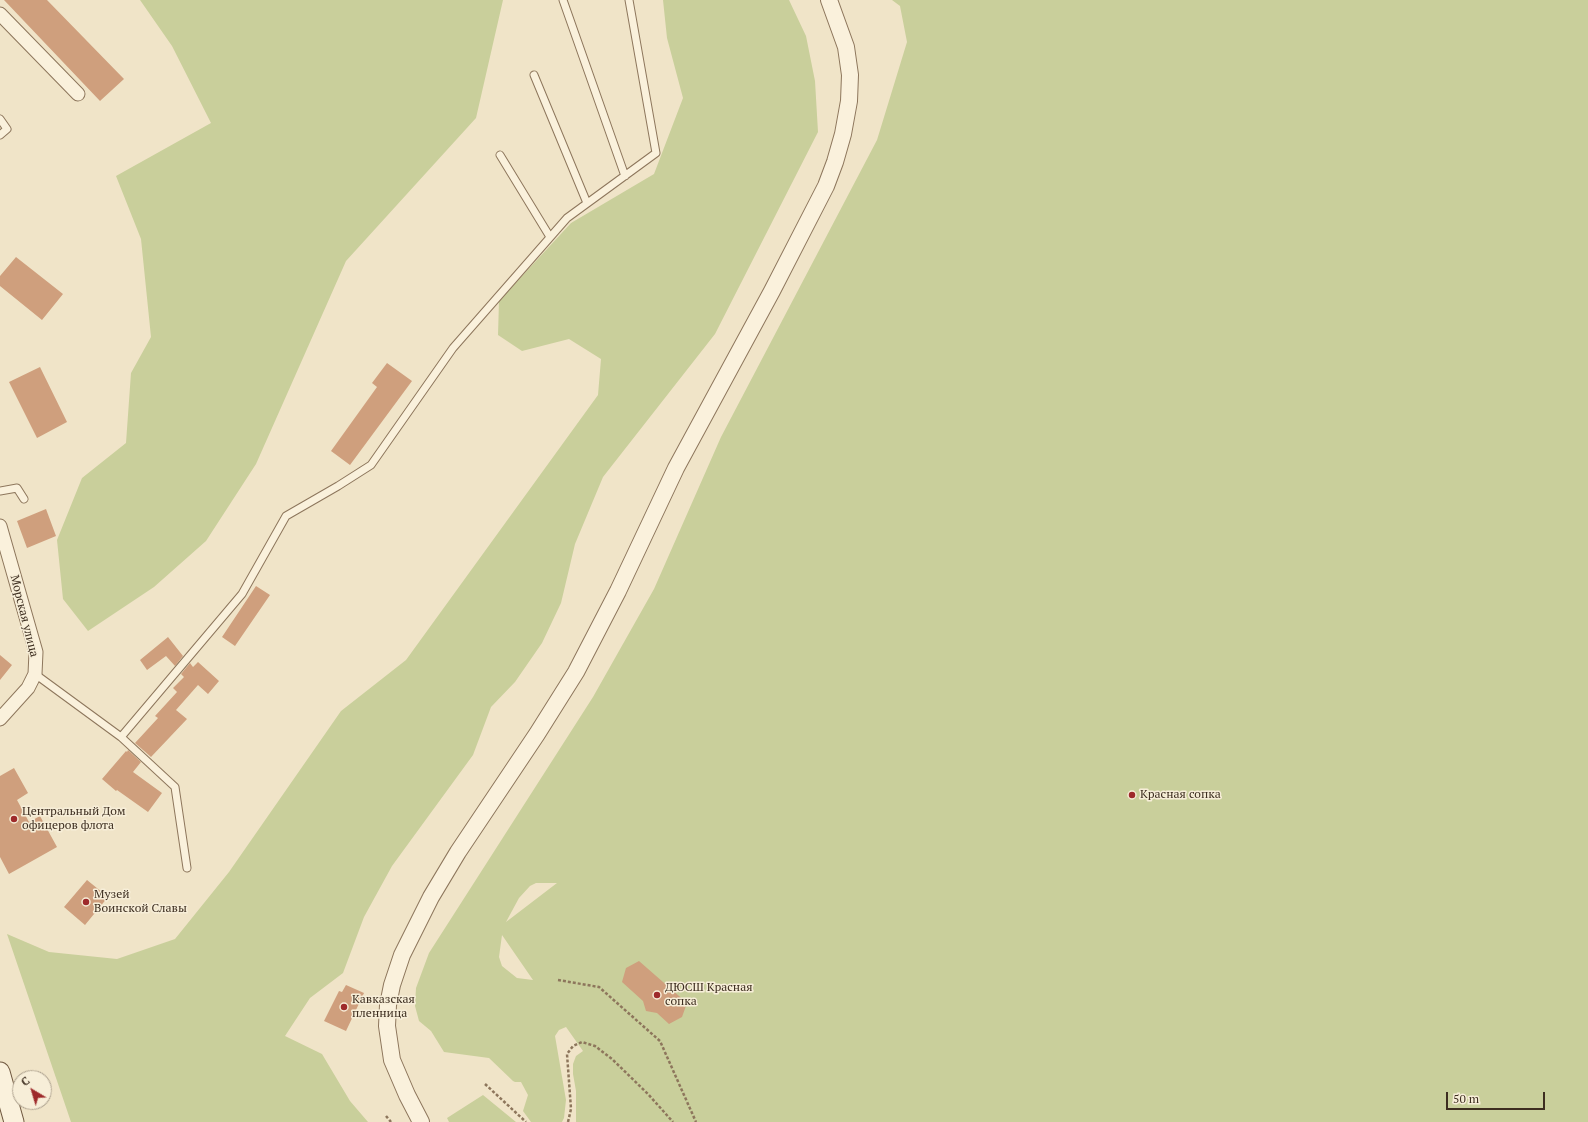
<!DOCTYPE html>
<html>
<head>
<meta charset="utf-8">
<style>
	body { margin:0 }
	#map { position:relative; width:1588px; height:1122px; overflow:hidden; background:#f0e4c8; font-family:"PT Serif",serif }
	canvas { display:block }
	.north { position:absolute; left:12px; top:1070px; width:40px; height:40px; box-sizing:border-box; background:#f7eed8; border:1px solid #ada18e; border-radius:50%; rotate:322deg; font-size:11px; font-weight:700; line-height:16px; text-align:center; color:#3d2e20 }
	.north::after { content:''; display:block; margin:auto; width:14px; height:18px; background:#9e2a2b; clip-path:polygon(50% 0,100% 100%,50% 72%,0 100%) }
	.scale { position:absolute; left:1446px; top:1092px; width:99px; height:18px; box-sizing:border-box; border:2px solid #3d2e20; border-top:0; padding-left:5px; font-size:12px; line-height:14px; white-space:nowrap; color:#3d2e20; -webkit-text-stroke:3px #f7eed8; paint-order:stroke }
</style>
</head>
<body>
<div id="map">
<canvas width="1588" height="1122"></canvas>
<div class="north">С</div>
<div class="scale">50 m</div>
</div>
<script>
const ctx = document.querySelector('canvas').getContext('2d');
ctx.lineJoin = 'round';
function paint(path, color) { ctx.fillStyle = color; ctx.fill(path, 'evenodd'); }
const toPath = rows => new Path2D(rows.map(r => 'M' + r).join(''));
function trace(path, color, width, dash) { ctx.strokeStyle = color; ctx.lineWidth = width; ctx.lineCap = dash ? 'butt' : 'round'; ctx.setLineDash(dash || []); ctx.stroke(path); }
function write(font, color, halo, rows, align = 'center') {
  ctx.font = font + ' "PT Serif",serif'; ctx.lineWidth = 3; ctx.setLineDash([]); ctx.textBaseline = 'middle'; ctx.strokeStyle = halo; ctx.fillStyle = color; for (const [text, x, y, turn = 0] of rows) {
    ctx.save(); ctx.translate(x, y); ctx.rotate((+turn || 0) * Math.PI / 180); ctx.textAlign = isNaN(turn) ? turn : align; if (halo) ctx.strokeText(text, 0, 0); ctx.fillText(text, 0, 0); ctx.restore();
  }
}
paint(toPath([
	[140,0,503,0,476,118,346,261,256,464,206,541,154,587,88,631,63,599,57,540,82,478,126,443,131,373,151,337,141,239,116,176,211,123,172,46],
	[663,0,789,0,806,36,815,81,818,132,715,334,603,477,575,544,561,603,542,643,515,682,491,707,473,755,392,866,364,917,343,973,310,998,285,1036,322,1054,350,1101,368,1122,71,1122,7,934,49,952,117,959,175,939,229,872,341,711,406,660,598,395,601,359,569,339,522,351,498,335,499,301,571,223,654,174,683,98,667,38],
	[892,0,1588,0,1588,1122,576,1122,576,1091,573,1074,573,1064,576,1056,583,1051,566,1027,559,1030,555,1036,566,1100,564,1118,562,1122,531,1122,523,1111,528,1095,521,1082,515,1082,513,1081,489,1058,444,1052,431,1031,419,1021,415,1006,416,988,429,953,593,697,654,589,721,437,877,140,907,42,900,6],
	[536,883,557,883,506,922,519,898,530,886],
	[502,935,533,980,517,978,502,966,499,957],
	[483,1095,516,1122,449,1122,447,1118]
]), '#c9cf9b');
paint(toPath([
	[4,0,47,0,124,79,100,101],
	[16,257,63,294,42,320,0,286,0,276],
	[387,363,412,381,350,465,331,451,377,387,372,383],
	[40,367,67,422,37,438,9,382],
	[46,509,56,536,27,548,17,521],
	[256,586,270,595,235,646,222,637],
	[168,637,183,656,175,666,166,656,147,670,140,660],
	[0,655,12,665,0,680],
	[198,662,219,681,208,694,198,685,176,710,187,719,151,757,135,743,158,718,155,716,177,692,173,688,184,677,181,674,190,663,193,667],
	[128,750,141,762,133,772,162,793,148,812,117,790,116,791,102,779,126,751,127,752],
	[14,768,28,793,17,800,29,822,40,816,57,847,9,874,0,857,0,776],
	[87,880,108,897,85,925,64,907],
	[639,961,687,1003,682,1017,669,1024,657,1013,646,1011,643,1001,622,982,626,968],
	[346,985,364,993,346,1031,324,1021,339,991,342,992]
]), '#cf9f7d');
const service = toPath([
	[563,0,625,176],
	[534,75,587,203],
	[0,119,7,129,0,135],
	[500,155,550,237],
	[0,491,17,488,24,499],
	[35,674,121,737,242,594,286,516,338,486,371,465,453,348,567,218,656,153,629,0],
	[121,737,175,787,187,868]
]);
const minor = toPath([
	[0,14,78,94],
	[0,526,36,652,35,674,28,688,0,719]
]);
const tertiary = toPath([
	[421,1122,407,1095,392,1060,387,1026,388,1005,392,985,402,955,431,897,458,852,537,734,576,672,618,591,676,468,772,291,826,186,835,162,843,134,849,101,850,75,846,47,829,0]
]);
const secondary = toPath([
	[0,1072,14,1122]
]);
trace(service, '#8d765c', 9);
trace(minor, '#8d765c', 15);
trace(tertiary, '#8d765c', 18);
trace(secondary, '#6f573f', 21);
trace(toPath([
	[558,980,599,987,660,1041,696,1122],
	[485,1084,526,1122],
	[386,1116,391,1122],
	[568,1122,571,1109,567,1054,573,1046,582,1042,595,1046,612,1059,648,1094,673,1122]
]), '#8d765c', 2.5, [3, 2]);
trace(service, '#faf1dc', 7);
trace(minor, '#faf1dc', 13);
trace(tertiary, '#faf1dc', 16);
trace(secondary, '#faf1dc', 19);
for (const [x, y, r, color] of [
	[1132,795,4,"#9e2a2b"],
	[14,819,4,"#9e2a2b"],
	[86,902,4,"#9e2a2b"],
	[657,995,4,"#9e2a2b"],
	[344,1007,4,"#9e2a2b"]
]) { const dot = new Path2D(); dot.arc(x, y, r, 0, 2 * Math.PI); ctx.fillStyle = color; ctx.fill(dot); trace(dot, '#f7eed8', 1.5); }
write('12px', '#3d2e20', '#f7eed8', [
	["Морская улица",24,616,76]
]);
write('12px', '#3d2e20', '#f7eed8', [
	["Красная сопка",1140,795],
	["Центральный Дом",22,812],
	["офицеров флота",22,826],
	["Музей",94,895],
	["Воинской Славы",94,909],
	["ДЮСШ Красная",665,988],
	["сопка",665,1002],
	["Кавказская",352,1000],
	["пленница",352,1014]
], 'left');
</script>
</body>
</html>
